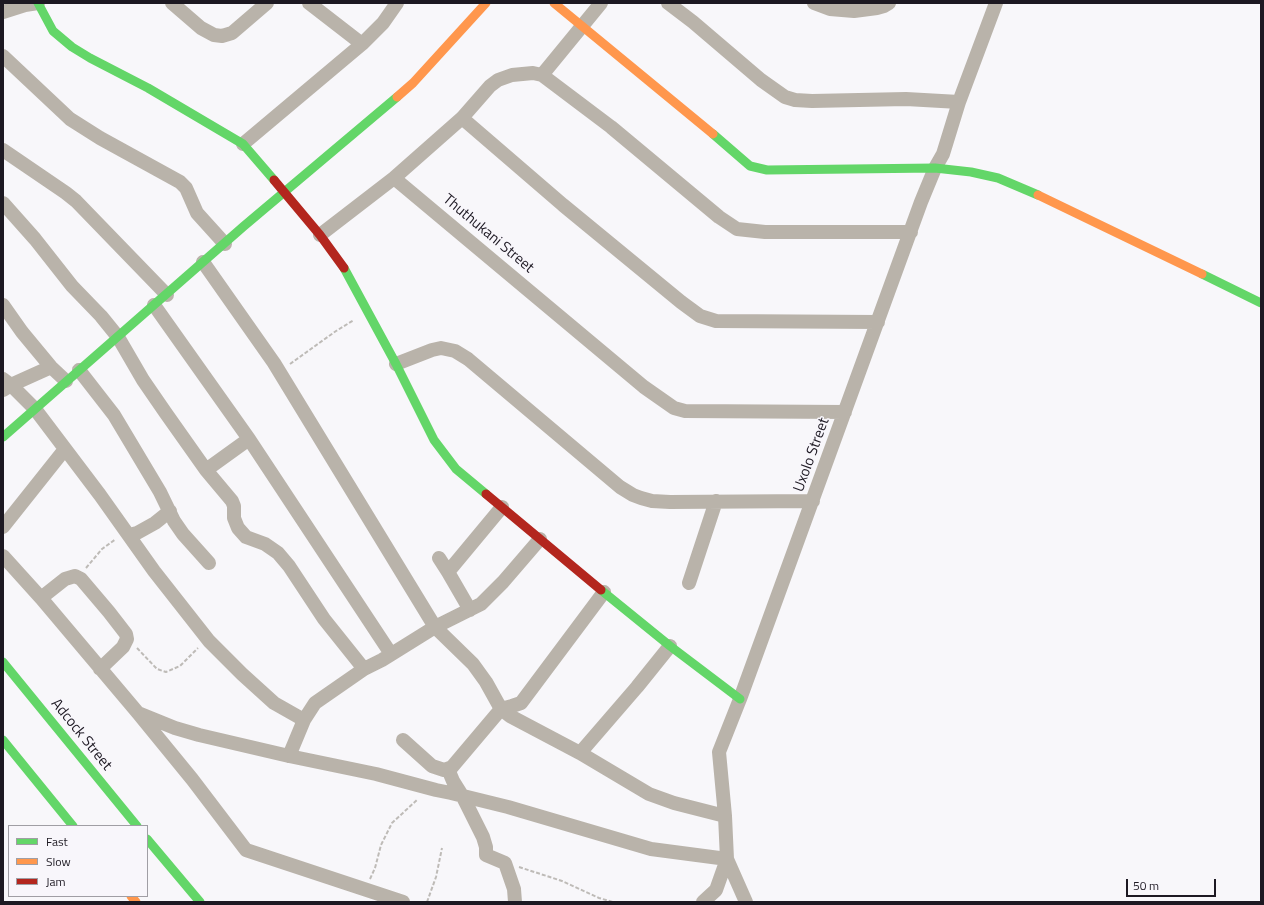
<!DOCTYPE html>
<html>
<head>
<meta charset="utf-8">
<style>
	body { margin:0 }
	#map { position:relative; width:1264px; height:905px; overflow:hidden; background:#f8f7fa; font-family:"Titillium Web",sans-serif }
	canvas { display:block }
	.frame { position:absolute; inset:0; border:4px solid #1d1922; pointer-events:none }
	.legend { position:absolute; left:8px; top:825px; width:140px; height:72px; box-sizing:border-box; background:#f8f6fb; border:1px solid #a09ea4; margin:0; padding:5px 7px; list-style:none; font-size:12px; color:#1d1922 }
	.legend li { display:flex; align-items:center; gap:8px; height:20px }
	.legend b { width:20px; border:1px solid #a09ea4 }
	.scale { position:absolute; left:1126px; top:879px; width:90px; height:18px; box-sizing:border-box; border:2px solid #1d1922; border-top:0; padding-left:5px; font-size:12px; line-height:14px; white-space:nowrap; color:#1d1922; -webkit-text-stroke:3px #f8f6fb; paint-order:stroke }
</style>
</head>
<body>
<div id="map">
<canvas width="1264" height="905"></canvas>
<div class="frame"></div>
<ul class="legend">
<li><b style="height:5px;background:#63d668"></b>Fast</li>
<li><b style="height:5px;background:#ff974d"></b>Slow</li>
<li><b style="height:5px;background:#b3261e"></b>Jam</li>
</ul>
<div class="scale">50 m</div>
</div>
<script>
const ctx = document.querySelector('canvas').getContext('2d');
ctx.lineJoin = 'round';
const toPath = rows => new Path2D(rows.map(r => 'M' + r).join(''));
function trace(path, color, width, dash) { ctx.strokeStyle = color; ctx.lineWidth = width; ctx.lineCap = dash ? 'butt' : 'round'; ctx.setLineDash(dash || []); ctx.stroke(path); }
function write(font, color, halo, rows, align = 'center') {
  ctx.font = font + ' "Titillium Web",sans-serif'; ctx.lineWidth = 3; ctx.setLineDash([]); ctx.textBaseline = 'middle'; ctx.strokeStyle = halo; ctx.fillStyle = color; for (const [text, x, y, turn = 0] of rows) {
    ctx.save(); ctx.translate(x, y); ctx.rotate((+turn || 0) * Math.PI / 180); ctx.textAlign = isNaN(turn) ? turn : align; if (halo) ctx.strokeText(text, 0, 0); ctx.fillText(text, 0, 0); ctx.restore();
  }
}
trace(toPath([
	[290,364,336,331,354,320],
	[86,568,102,549,116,539],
	[137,648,157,669,166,672,180,666,198,648],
	[519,867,562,881,599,898,613,902],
	[370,879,375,868,381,845,392,823,418,799],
	[427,902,436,877,442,848]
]), '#bebbb7', 2, [4, 2]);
trace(toPath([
	[172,3,201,28,214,35,222,36,232,33,267,3],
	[309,3,362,44],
	[668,3,693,22,761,80,785,97,795,100,812,101,906,99,959,102],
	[814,3,830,9,854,11,877,8,884,6,889,3],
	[3,12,25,5,38,3],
	[3,56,70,119,100,138,180,182,186,188,197,213,225,244],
	[542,75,601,3],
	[462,118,563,205,681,302,700,316,716,321,878,322],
	[243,144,362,44,383,23,397,3],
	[3,150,66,193,76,201,167,295],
	[394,178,644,387,674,408,685,411,845,412],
	[3,203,35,239,72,286,101,316,118,337,143,380,165,412,206,470,232,501,234,506,234,518,238,528,246,537,265,544,278,553,289,566,324,619,364,669],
	[320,235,394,178,462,118,490,86,498,80,512,75,533,73,542,75,611,127,719,217,737,229,765,232,911,232],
	[203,262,274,363,435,627,473,664,486,682,501,709,510,716,580,753,649,794,674,803,725,816],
	[3,305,22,332,51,367,66,381],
	[154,305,249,439,391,654],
	[396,364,432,350,441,348,455,351,468,359,620,487,633,495,641,498,652,501,670,502,813,501],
	[79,370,114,415,160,492,174,521,183,534,209,563],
	[3,379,11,385,35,409,100,495,154,571,209,641,242,674,274,703,304,720],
	[3,390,11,385,51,367],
	[206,470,249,439],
	[3,527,65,449],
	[129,535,137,533,155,523,170,511],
	[3,556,41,598,138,713,192,779,246,850,403,902],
	[439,558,448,572,502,507],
	[448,572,470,610],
	[689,583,716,501],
	[41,598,65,579,75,576,81,579,109,612,126,634,127,639,123,647,100,669],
	[138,713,175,728,199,735,289,756,376,774,436,790,451,793,508,807,651,849,727,859,716,890,703,902],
	[403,740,432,766,444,770,452,767,501,709,512,706,521,703,604,592],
	[580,753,637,687,670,646],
	[289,756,304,720,315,703,364,669,382,660,435,627,481,604,503,582,540,539],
	[448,769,453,781,463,797,483,837,486,847,486,855,505,863,514,889,515,902],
	[746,902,727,859,725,816,719,752,740,699,921,202,935,168,943,154,959,102,996,3]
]), '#b9b3aa', 14);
trace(toPath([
	[38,3,53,31,72,47,90,58,148,88,243,144,274,180],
	[713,134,750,166,767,170,935,168,971,172,998,178,1038,195],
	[344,268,396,364,434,440,456,469,486,494],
	[1202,274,1261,303],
	[3,437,244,226,397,97],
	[601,590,670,646,740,699],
	[3,662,137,826],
	[3,740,73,826],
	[147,839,200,902]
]), '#63d668', 9);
trace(toPath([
	[554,3,713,134],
	[397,97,413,83,486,3],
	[1038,195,1202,274],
	[131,896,136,902]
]), '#ff974d', 9);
trace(toPath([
	[274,180,320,235,344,268],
	[486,494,601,590]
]), '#b3261e', 9);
write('15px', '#1d1922', '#f8f6fb', [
	["Thuthukani Street",488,234,40],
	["Uxolo Street",812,455,-70],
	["Adcock Street",81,735,51]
]);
</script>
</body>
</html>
